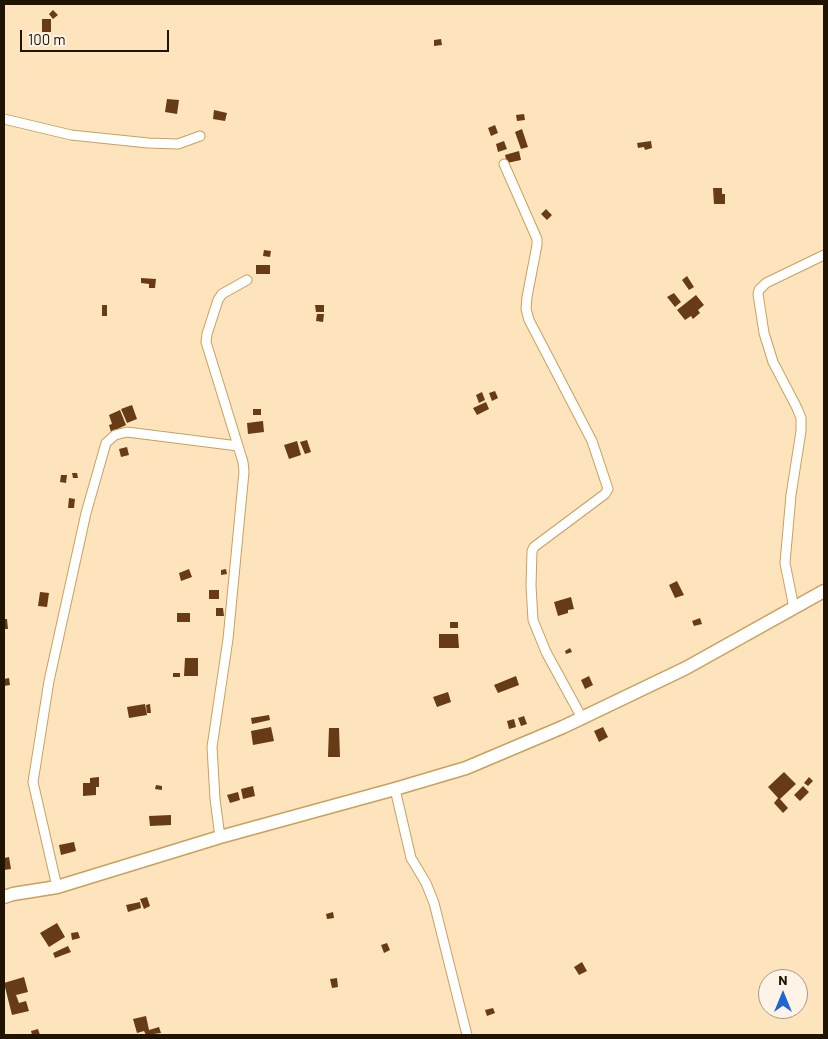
<!DOCTYPE html>
<html>
<head>
<meta charset="utf-8">
<style>
	body { margin:0 }
	#map { position:relative; width:828px; height:1039px; overflow:hidden; background:#fee4bc; font-family:Barlow,sans-serif }
	canvas { display:block }
	.frame { position:absolute; inset:0; border:5px solid #1f1301; pointer-events:none }
	.north { position:absolute; left:758px; top:969px; width:50px; height:50px; box-sizing:border-box; background:#fdf4e7; border:1px solid #a49a8b; border-radius:50%; rotate:0deg; font-size:14px; font-weight:700; line-height:20px; text-align:center; color:#1f1301 }
	.north::after { content:''; display:block; margin:auto; width:18px; height:22px; background:#1c67d1; clip-path:polygon(50% 0,100% 100%,50% 72%,0 100%) }
	.scale { position:absolute; left:20px; top:30px; width:149px; height:22px; box-sizing:border-box; border:2px solid #1f1301; border-top:0; padding-left:6px; font-size:15px; line-height:18px; white-space:nowrap; color:#1f1301; -webkit-text-stroke:4px #fdf4e7; paint-order:stroke }
</style>
</head>
<body>
<div id="map">
<canvas width="828" height="1039"></canvas>
<div class="frame"></div>
<div class="north">N</div>
<div class="scale">100 m</div>
</div>
<script>
const ctx = document.querySelector('canvas').getContext('2d');
ctx.lineJoin = 'round';
function paint(path, color) { ctx.fillStyle = color; ctx.fill(path, 'evenodd'); }
const toPath = rows => new Path2D(rows.map(r => 'M' + r).join(''));
function trace(path, color, width, dash) { ctx.strokeStyle = color; ctx.lineWidth = width; ctx.lineCap = dash ? 'butt' : 'round'; ctx.setLineDash(dash || []); ctx.stroke(path); }
paint(toPath([
	[53,10,58,15,53,19,49,14],
	[42,19,51,19,51,32,42,32],
	[441,39,442,45,434,46,434,40],
	[167,99,179,100,177,114,165,112],
	[214,110,227,113,225,121,213,119],
	[524,114,525,120,517,121,516,115],
	[495,125,498,133,491,136,488,128],
	[522,129,528,147,521,149,515,132],
	[504,141,507,149,498,152,496,144],
	[651,141,652,148,645,150,644,147,638,148,637,143],
	[519,151,521,160,507,163,505,155],
	[713,188,722,188,722,194,725,194,725,204,714,204],
	[546,209,552,215,547,220,541,214],
	[264,250,271,251,270,257,263,256],
	[256,265,270,265,270,274,256,274],
	[687,276,694,287,689,290,682,280],
	[141,278,156,279,155,288,149,288,149,284,141,283],
	[674,293,681,302,675,307,667,297],
	[696,295,704,305,698,310,700,313,693,319,691,316,685,320,677,310],
	[102,305,107,305,107,316,102,316],
	[315,305,324,305,324,312,316,312],
	[317,314,324,314,323,322,316,321],
	[495,391,498,398,492,401,489,393],
	[482,392,485,400,479,403,476,395],
	[486,402,489,409,477,415,473,408],
	[132,405,137,419,127,423,121,409],
	[253,409,261,409,261,415,253,415],
	[120,410,126,425,111,432,109,425,112,424,109,415],
	[263,421,264,432,248,434,247,423],
	[307,440,311,452,305,454,300,442],
	[297,441,301,455,289,459,284,445],
	[127,447,129,455,121,457,119,449],
	[72,473,77,473,78,478,73,478],
	[61,475,67,475,66,483,60,482],
	[69,498,75,499,74,508,68,508],
	[189,569,192,577,181,581,179,573],
	[226,569,227,574,221,575,221,570],
	[677,581,684,595,675,598,669,585],
	[209,590,219,590,219,599,209,599],
	[40,592,49,593,47,607,38,606],
	[571,597,574,609,568,610,568,613,558,616,554,602],
	[216,608,223,608,224,616,216,616],
	[177,613,190,613,190,622,177,622],
	[700,618,702,624,694,626,692,621],
	[4,619,7,619,8,629,4,629],
	[450,622,458,622,458,628,450,628],
	[439,634,458,634,459,648,439,648],
	[570,648,572,652,566,654,565,651],
	[185,658,198,658,198,676,184,676],
	[173,673,180,673,180,677,173,677],
	[516,676,519,685,498,693,494,685],
	[589,676,593,685,585,689,581,680],
	[9,678,10,685,4,686,4,679],
	[448,692,451,702,437,707,433,697],
	[145,704,147,715,129,718,127,707],
	[150,704,151,713,147,713,146,705],
	[269,715,270,720,252,724,251,718],
	[524,716,527,724,521,726,518,718],
	[514,719,516,727,509,729,507,721],
	[271,727,274,741,253,745,251,731],
	[603,727,608,737,599,742,594,731],
	[329,728,339,728,340,757,328,757],
	[784,772,796,784,780,799,788,808,783,813,774,803,778,798,768,787],
	[99,777,99,787,96,787,96,795,83,796,83,783,90,783,90,778],
	[809,777,813,781,808,786,804,783],
	[156,785,162,786,162,790,155,789],
	[253,786,255,796,243,799,241,789],
	[803,786,809,792,800,801,794,795],
	[238,792,240,800,230,803,227,795],
	[171,815,171,825,150,826,149,816],
	[74,842,76,851,61,855,59,845],
	[9,857,11,869,4,870,4,858],
	[147,897,150,906,144,909,140,899],
	[140,902,141,908,128,912,126,905],
	[333,912,334,918,327,919,326,914],
	[57,923,65,937,49,947,40,933],
	[78,932,80,938,72,940,71,933],
	[387,943,390,950,384,953,381,945],
	[68,946,71,952,55,958,53,953],
	[582,962,587,971,579,975,574,967],
	[24,977,28,992,16,995,19,1003,26,1001,29,1011,12,1015,4,983],
	[337,978,338,987,332,988,330,979],
	[493,1008,495,1013,487,1016,485,1010],
	[146,1016,149,1030,159,1027,161,1033,146,1035,144,1031,137,1033,133,1019],
	[38,1029,40,1035,32,1035,31,1031]
]), '#663b15');
const street = toPath([
	[4,119,71,135,148,143,178,144,200,136],
	[504,164,537,239,537,245,527,297,526,309,529,320,592,441,608,489,605,494,534,547,532,551,531,586,533,620,546,652,582,718],
	[794,608,785,563,791,495,801,431,801,418,797,408,773,362,764,333,758,294,759,290,766,283,824,255],
	[395,789,411,858,426,883,434,903,467,1035],
	[220,837,215,799,212,747,228,639,244,472,243,462,206,342,207,334,218,300,222,294,247,280],
	[57,887,33,782,49,681,86,513,106,443,115,435,127,432,238,446]
]);
const secondary = toPath([
	[4,897,13,894,57,887,220,837,395,789,466,768,563,727,686,668,824,591]
]);
trace(street, '#c9a05c', 11);
trace(secondary, '#c9a05c', 15);
trace(street, '#fff', 9);
trace(secondary, '#fff', 12);
</script>
</body>
</html>
